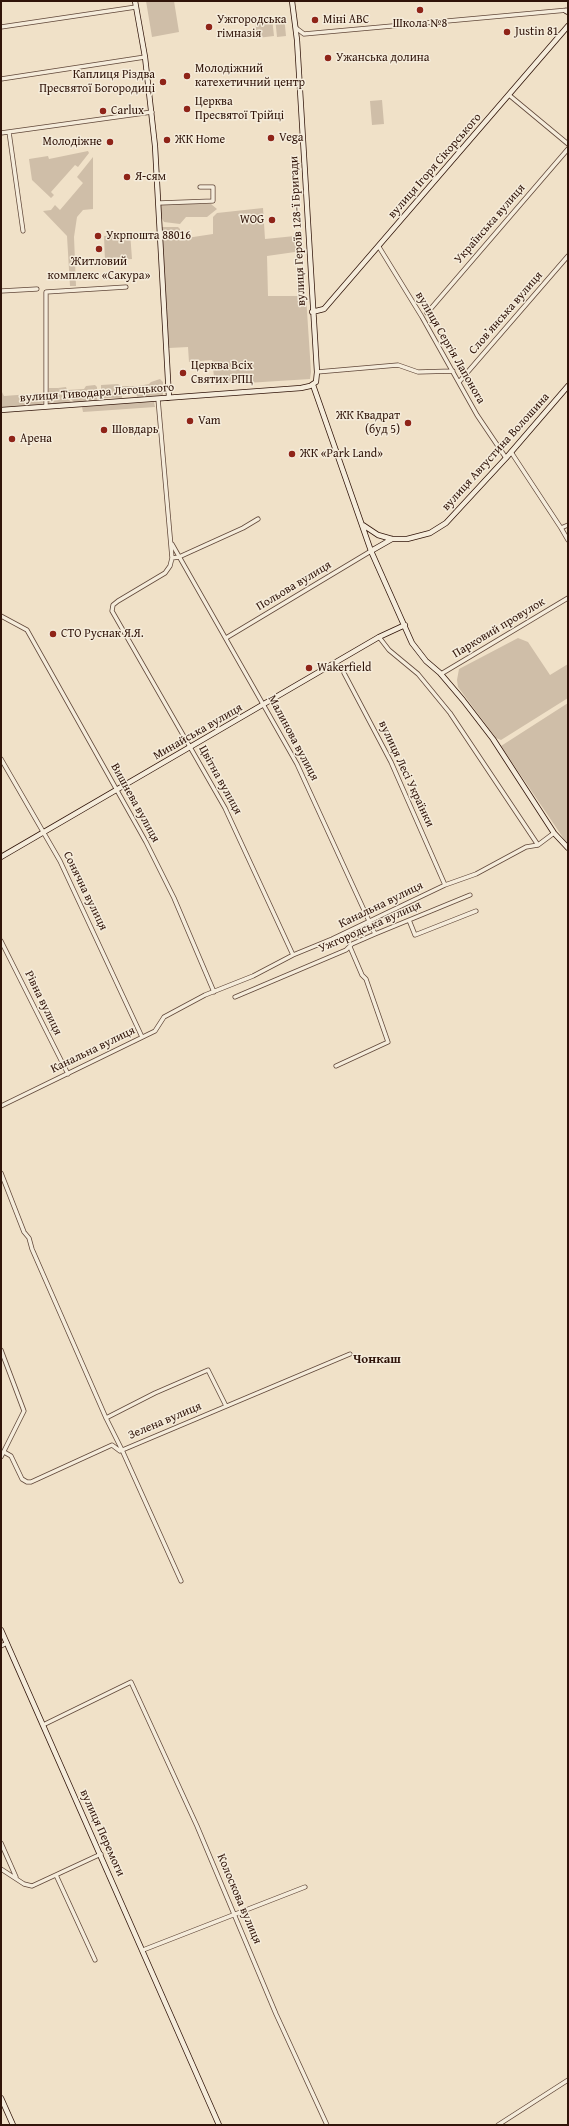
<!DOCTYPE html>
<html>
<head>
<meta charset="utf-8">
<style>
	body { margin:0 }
	#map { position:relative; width:569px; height:2126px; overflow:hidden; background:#f0e1c8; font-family:"Gentium Book Plus",serif }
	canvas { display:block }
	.frame { position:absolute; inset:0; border:2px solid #301409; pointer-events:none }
</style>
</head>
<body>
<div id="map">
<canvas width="569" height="2126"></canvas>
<div class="frame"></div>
</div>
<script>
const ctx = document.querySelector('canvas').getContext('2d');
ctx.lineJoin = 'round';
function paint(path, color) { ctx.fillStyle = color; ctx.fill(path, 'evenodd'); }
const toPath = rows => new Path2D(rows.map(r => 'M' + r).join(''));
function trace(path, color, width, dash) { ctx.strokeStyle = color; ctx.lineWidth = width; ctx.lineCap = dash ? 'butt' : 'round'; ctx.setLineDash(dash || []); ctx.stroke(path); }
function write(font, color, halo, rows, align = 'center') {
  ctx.font = font + ' "Gentium Book Plus",serif'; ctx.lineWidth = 3; ctx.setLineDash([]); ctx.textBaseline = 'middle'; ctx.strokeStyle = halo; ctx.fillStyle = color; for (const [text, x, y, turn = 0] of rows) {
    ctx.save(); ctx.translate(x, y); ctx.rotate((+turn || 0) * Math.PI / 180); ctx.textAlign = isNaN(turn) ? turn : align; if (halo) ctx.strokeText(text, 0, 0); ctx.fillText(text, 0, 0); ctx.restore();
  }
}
paint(toPath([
	[146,1,174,1,179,32,152,37],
	[284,16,286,36,277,37,275,17],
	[272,18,274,36,257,38,255,20],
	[382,100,384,124,372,125,370,101],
	[88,151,89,153,78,167,75,165,51,192,54,195,51,198,32,180,29,159,48,156,49,159],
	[93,157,93,209,83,210,77,217,74,237,76,286,70,286,67,236,43,211,51,210,55,205,60,210,83,183,77,177],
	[161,204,211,204,217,209,207,217,186,217,180,224,164,222,161,217],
	[263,208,265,239,295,236,302,241,302,251,267,256,268,296,306,296,311,372,310,379,215,385,212,360,189,362,188,347,169,348,162,227,178,227,180,229,180,239,213,234,213,217,217,213],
	[130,232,132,259,105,261,104,236,125,235],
	[160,379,163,382,163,395,137,397,136,392,122,393,122,398,101,398,101,385,118,384,121,386,138,386,149,384,151,382],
	[95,385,97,387,97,400,74,402,58,388,66,387,67,390,84,389,86,386],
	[49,388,58,388,71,402,49,404],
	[1,390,4,396,44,393,44,402,42,404,1,407],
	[154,402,155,407,83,412,82,407],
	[518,638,528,642,550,675,568,664,568,698,501,740,496,738,458,687,457,680,459,669],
	[568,703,568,845,501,746]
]), '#cfbea8');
const street = toPath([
	[1,27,136,7],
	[296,28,304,34,568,10],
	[1,79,145,57],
	[509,95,568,144],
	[9,132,23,231],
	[1,133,152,112],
	[159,203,213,201,213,187,200,187],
	[379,247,422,317,477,415,506,458],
	[1,291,37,289],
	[427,313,568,149],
	[317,372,398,365,418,372,453,371],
	[459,382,568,256],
	[158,399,172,558,170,566,165,573,118,601,113,605,112,611,225,808,293,955],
	[46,406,46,292,126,287],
	[511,452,561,528,568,525],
	[561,528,568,540],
	[172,544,297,764,375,934],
	[172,558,179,557,243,528,258,519],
	[1,616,27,630,146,842,174,898,214,992],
	[379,637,389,650,418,674,450,713,538,845],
	[226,638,371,551],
	[344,673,391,762,445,885],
	[441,674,568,598],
	[1,759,60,861,142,1037],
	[538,845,554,833],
	[409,920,415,935,476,911],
	[1,941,68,1074],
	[235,997,346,950,352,944,375,934,470,895],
	[336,1066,388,1042,366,979,362,975,350,947],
	[1,1106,155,1031,164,1017,205,995,253,976,293,955,332,939,445,885,476,874,526,847,538,845],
	[1,1173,24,1232,29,1238,32,1249,106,1418,122,1450,181,1581],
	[1,1350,24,1411,1,1457],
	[106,1418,155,1393,208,1370,226,1406],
	[4,1452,11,1456,22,1479,27,1482,31,1482,112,1445,120,1451,350,1354],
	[1,1646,7,1643],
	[43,1725,131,1682,197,1826,276,2014,327,2125],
	[1,1843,16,1877],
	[1,1869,24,1884,32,1886,101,1854],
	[56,1875,95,1960],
	[143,1950,305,1887],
	[498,2125,568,2080]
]);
const secondary = toPath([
	[135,1,145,57,155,146,169,398],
	[566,11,568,12],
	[312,312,324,309,568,26],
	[313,385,371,551,412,643,426,661,440,673,463,700,493,739,554,833,568,848],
	[1,410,301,388,310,386,316,382,317,372,297,40,292,1],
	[363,525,378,535,392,539,407,539,430,533,446,523,506,458,568,386],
	[371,551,392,539],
	[1,857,379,637,405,625],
	[1,1630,219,2125],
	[1,2098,13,2125]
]);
trace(street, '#604739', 5);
trace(secondary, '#301409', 6);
trace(street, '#f5ecdb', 3.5);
trace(secondary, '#f5ecdb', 4.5);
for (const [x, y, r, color] of [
	[420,10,4,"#8f2418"],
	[315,20,4,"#8f2418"],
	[209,27,4,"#8f2418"],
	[507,32,4,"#8f2418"],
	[328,58,4,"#8f2418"],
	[187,76,4,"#8f2418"],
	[163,82,4,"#8f2418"],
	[187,109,4,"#8f2418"],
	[103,111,4,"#8f2418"],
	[271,138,4,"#8f2418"],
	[167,140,4,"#8f2418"],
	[110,142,4,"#8f2418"],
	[127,177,4,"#8f2418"],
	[272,220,4,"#8f2418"],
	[98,236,4,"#8f2418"],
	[99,249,4,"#8f2418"],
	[183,373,4,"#8f2418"],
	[190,421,4,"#8f2418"],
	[408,423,4,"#8f2418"],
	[104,430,4,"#8f2418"],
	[12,439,4,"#8f2418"],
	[292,454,4,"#8f2418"],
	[53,634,4,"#8f2418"],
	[309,668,4,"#8f2418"]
]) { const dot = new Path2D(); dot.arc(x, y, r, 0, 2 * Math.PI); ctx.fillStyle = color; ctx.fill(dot); trace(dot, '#f5ecdb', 1.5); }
write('12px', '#301409', '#f5ecdb', [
	["Ужгородська",217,20],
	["гімназія",217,34],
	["Міні ABC",323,20],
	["Школа №8",420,24,"center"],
	["Justin 81",515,32],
	["Ужанська долина",336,58],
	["Молодіжний",195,69],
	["катехетичний центр",195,83],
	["Каплиця Різдва",155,75,"right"],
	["Пресвятої Богородиці",155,89,"right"],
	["Церква",195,102],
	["Пресвятої Трійці",195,116],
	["Carlux",111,111],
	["Vega",279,138],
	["ЖК Home",175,140],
	["Молодіжне",102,142,"right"],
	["Я-сям",135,177],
	["WOG",264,220,"right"],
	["Укрпошта 88016",106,236],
	["Житловий",99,262,"center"],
	["комплекс «Сакура»",99,276,"center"],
	["Церква Всіх",191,366],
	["Святих РПЦ",191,380],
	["ЖК Квадрат",400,416,"right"],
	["(буд 5)",400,430,"right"],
	["Vam",198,421],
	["Шовдарь",112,430],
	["Арена",20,439],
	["ЖК «Park Land»",300,454],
	["СТО Руснак Я.Я.",61,634],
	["Wakerfield",317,668]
], 'left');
write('12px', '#301409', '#f5ecdb', [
	["вулиця Ігоря Сікорського",435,166,-49],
	["Українська вулиця",490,224,-49],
	["вулиця Героїв 128-ї Бригади",298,231,-93],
	["Словʼянська вулиця",506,313,-49],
	["вулиця Сергія Лапонога",450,348,60],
	["вулиця Тиводара Легоцького",97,393,-4],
	["вулиця Августина Волошина",496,452,-48],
	["Польова вулиця",294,586,-31],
	["Парковий провулок",499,628,-31],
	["Минайська вулиця",198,732,-30],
	["Малинова вулиця",293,738,62],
	["вулиця Лесі Українки",406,774,65],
	["Цвітна вулиця",220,780,61],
	["Вишнева вулиця",135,803,61],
	["Сонячна вулиця",85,891,64],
	["Канальна вулиця",381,905,-26],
	["Ужгородська вулиця",370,927,-24],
	["Рівна вулиця",43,1003,64],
	["Канальна вулиця",93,1050,-26],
	["Зелена вулиця",165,1421,-23],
	["вулиця Перемоги",102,1833,66],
	["Колоскова вулиця",239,1899,67]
]);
write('bold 13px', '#301409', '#f5ecdb', [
	["Чонкаш",377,1360]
]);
</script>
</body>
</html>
